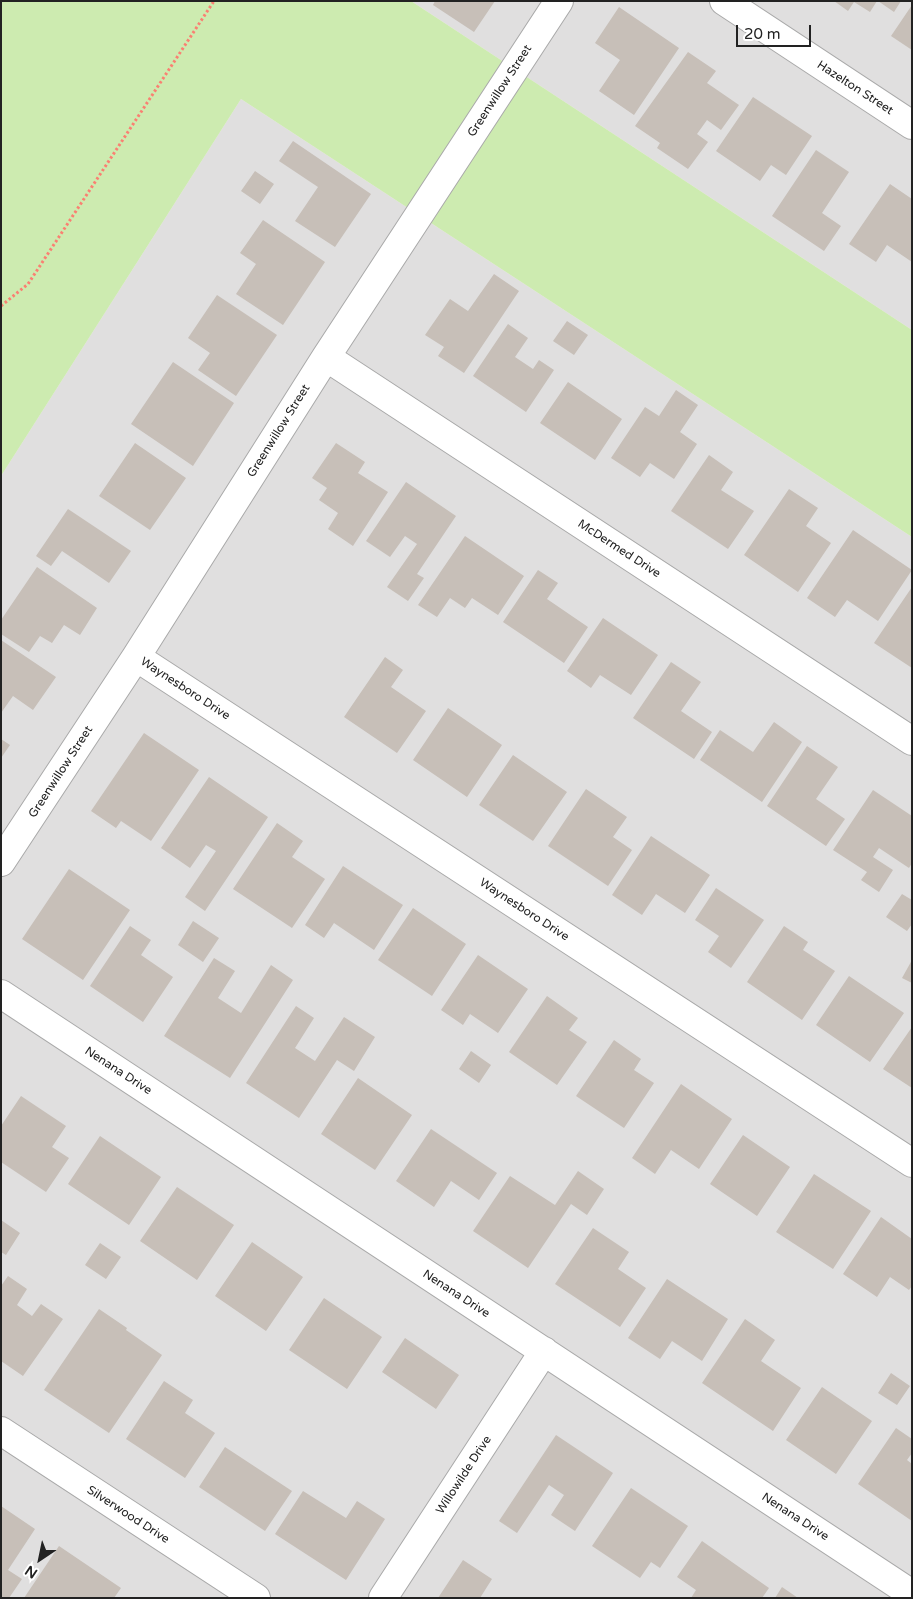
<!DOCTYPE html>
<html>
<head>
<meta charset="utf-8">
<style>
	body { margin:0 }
	#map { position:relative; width:913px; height:1599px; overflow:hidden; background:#f2efe9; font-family:"Varela Round",sans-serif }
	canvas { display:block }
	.frame { position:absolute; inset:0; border:2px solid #222; pointer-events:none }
	.north { position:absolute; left:15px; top:1534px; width:50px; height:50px; -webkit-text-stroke:4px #fff; paint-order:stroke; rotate:214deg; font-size:14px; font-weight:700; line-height:20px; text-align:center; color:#222 }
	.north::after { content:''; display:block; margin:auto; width:18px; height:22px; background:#222; clip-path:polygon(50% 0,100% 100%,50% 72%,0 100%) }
	.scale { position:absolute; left:736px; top:25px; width:75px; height:22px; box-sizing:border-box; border:2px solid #222; border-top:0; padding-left:6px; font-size:15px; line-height:18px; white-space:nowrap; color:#222; -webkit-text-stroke:4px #fff; paint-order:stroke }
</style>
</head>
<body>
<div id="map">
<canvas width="913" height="1599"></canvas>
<div class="frame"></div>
<div class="north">N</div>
<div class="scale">20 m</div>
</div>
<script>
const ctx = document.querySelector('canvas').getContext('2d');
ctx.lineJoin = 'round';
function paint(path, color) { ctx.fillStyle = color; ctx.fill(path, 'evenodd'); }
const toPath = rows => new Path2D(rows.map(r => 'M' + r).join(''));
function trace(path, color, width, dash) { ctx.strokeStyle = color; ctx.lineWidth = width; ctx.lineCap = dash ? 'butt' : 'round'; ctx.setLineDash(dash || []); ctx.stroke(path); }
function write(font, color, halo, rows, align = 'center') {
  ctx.font = font + ' "Varela Round",sans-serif'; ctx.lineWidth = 4; ctx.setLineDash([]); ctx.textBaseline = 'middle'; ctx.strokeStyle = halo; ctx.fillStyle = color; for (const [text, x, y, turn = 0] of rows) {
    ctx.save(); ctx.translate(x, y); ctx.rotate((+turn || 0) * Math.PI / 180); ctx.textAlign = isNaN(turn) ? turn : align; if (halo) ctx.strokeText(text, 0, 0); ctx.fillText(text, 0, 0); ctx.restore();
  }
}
paint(toPath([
	[411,1,912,1,912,330],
	[241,99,912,537,912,1598,1,1598,1,476]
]), '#e0dfdf');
paint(toPath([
	[1,1,411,1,912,330,912,537,241,99,1,476]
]), '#cdebb0');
paint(toPath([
	[435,1,495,1,474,32,433,5],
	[834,1,877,1,870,12,854,2,848,11],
	[878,1,901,1,894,12],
	[912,5,912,50,891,36],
	[619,7,679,48,634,115,599,91,620,60,595,43],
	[688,52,716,71,707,83,739,105,721,130,707,120,697,134,708,142,688,169,657,148,660,143,635,126],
	[753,97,812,136,786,175,771,165,760,181,716,151],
	[293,141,371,194,335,247,295,221,318,187,279,161],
	[816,150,849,172,822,213,841,226,824,251,772,216],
	[255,171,274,184,260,204,241,191],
	[890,184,912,199,912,262,887,245,876,262,849,244],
	[263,220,325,262,283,325,236,294,256,264,240,253],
	[494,274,519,291,464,373,438,356,444,347,425,335,450,299,468,311],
	[217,295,277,335,236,396,198,370,210,353,188,338],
	[567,321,588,335,574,355,553,341],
	[508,324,528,338,515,357,533,369,539,360,554,370,526,412,473,376],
	[173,362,234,403,193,466,131,424],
	[568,382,622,419,595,460,540,423],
	[676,390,698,405,680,432,697,444,674,479,650,463,640,477,611,458,645,407,659,416],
	[135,443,186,478,150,530,99,496],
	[336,443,365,462,358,473,388,492,353,546,328,529,338,513,319,500,327,488,312,478],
	[709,455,733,472,721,490,754,511,728,549,671,511],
	[406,482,456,516,417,574,424,578,408,601,387,587,417,544,405,536,390,557,366,541],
	[789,489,818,508,806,526,831,543,798,592,744,555],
	[68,509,131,551,109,583,62,551,51,566,36,556],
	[853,530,912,570,878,621,847,600,835,617,807,598],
	[465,536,524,576,498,615,472,598,465,608,450,598,437,617,418,605],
	[37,567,97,608,80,635,64,625,52,643,40,636,29,652,1,634,1,620],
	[538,570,558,583,547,599,588,627,564,663,503,622],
	[912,587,912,668,874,643],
	[603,618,658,655,631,695,600,675,591,688,567,671],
	[1,640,56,677,33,710,13,696,1,713],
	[385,657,403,670,391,687,426,711,397,753,344,717],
	[671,662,701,682,681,711,712,732,694,759,633,718],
	[448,708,502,745,467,797,413,760],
	[774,722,802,742,762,802,700,760,720,730,753,752],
	[144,733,199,770,151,841,121,821,116,828,91,811],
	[1,739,10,745,1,758],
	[807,746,838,767,816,799,845,819,826,846,767,806],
	[513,755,567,792,533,841,479,805],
	[209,777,268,817,205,911,185,897,216,851,206,845,190,868,161,848],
	[586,789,627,817,613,837,632,850,608,886,548,846],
	[873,790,912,816,912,863,909,868,879,848,873,857,893,870,879,892,861,880,867,872,833,850],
	[277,823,303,841,292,857,325,879,292,928,233,889],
	[651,836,710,875,685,913,656,894,642,915,612,895],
	[343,866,403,905,374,950,334,923,324,938,305,925],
	[69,869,130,910,83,980,22,939],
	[716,888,764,920,731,968,708,952,719,936,695,920],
	[902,894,912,900,912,924,907,931,886,917],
	[413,908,466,944,432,996,378,960],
	[193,921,219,938,203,962,178,945],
	[130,926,151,940,141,955,173,977,143,1022,90,986],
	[784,926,808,942,803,950,835,971,802,1020,747,982],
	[478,955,528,989,498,1033,470,1014,463,1025,441,1010],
	[214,958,235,971,218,998,241,1013,271,965,293,980,230,1078,164,1036],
	[912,960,912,983,902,978],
	[849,976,904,1013,870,1062,816,1025],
	[547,996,578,1018,569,1030,587,1042,557,1085,509,1052],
	[296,1006,314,1018,295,1048,315,1061,344,1017,375,1037,354,1071,337,1060,299,1118,246,1083],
	[912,1027,912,1088,883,1069],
	[614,1040,641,1059,634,1070,654,1083,624,1128,576,1096],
	[471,1051,491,1065,479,1083,459,1069],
	[358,1078,412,1115,375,1170,321,1134],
	[681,1084,732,1119,699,1169,671,1150,655,1174,632,1158],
	[21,1096,66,1126,52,1147,69,1158,46,1192,1,1162,1,1126],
	[431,1129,497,1173,479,1200,451,1181,434,1207,396,1181],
	[743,1135,790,1167,757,1216,710,1184],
	[100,1136,161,1177,129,1225,68,1184],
	[578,1171,604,1189,587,1215,571,1204,528,1268,473,1231,510,1176,555,1205],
	[814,1174,871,1211,833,1269,776,1232],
	[177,1187,234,1225,197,1280,140,1241],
	[881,1217,912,1239,912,1286,909,1290,890,1277,877,1297,843,1274],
	[1,1220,20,1233,6,1255,1,1252],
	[593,1228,629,1252,618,1269,646,1288,620,1327,555,1284],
	[252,1242,303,1277,266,1331,215,1296],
	[100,1243,121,1257,106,1279,85,1265],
	[8,1276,27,1289,17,1305,32,1316,41,1304,63,1319,23,1376,1,1361,1,1286],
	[667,1279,728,1319,702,1361,672,1341,660,1359,628,1338],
	[324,1298,382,1337,347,1389,289,1350],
	[99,1309,127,1328,126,1330,162,1355,109,1433,44,1390],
	[745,1319,775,1340,761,1361,801,1388,773,1431,702,1383],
	[405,1338,459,1375,436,1409,382,1372],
	[891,1373,910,1386,897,1405,878,1393],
	[164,1381,193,1400,185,1413,215,1433,185,1478,126,1439],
	[822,1387,872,1421,836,1474,786,1440],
	[896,1428,912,1439,912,1453,907,1460,912,1464,912,1521,858,1484],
	[556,1435,613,1473,575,1531,551,1515,564,1495,549,1485,517,1533,499,1521],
	[225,1447,292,1491,265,1531,199,1487],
	[631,1488,688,1526,660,1568,651,1562,640,1578,592,1546],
	[303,1491,346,1518,357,1501,385,1519,346,1580,275,1534],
	[1,1506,35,1529,8,1570,22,1579,9,1598,1,1598],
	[702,1541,769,1588,762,1598,691,1598,696,1590,677,1577],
	[59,1546,121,1588,114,1598,24,1598],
	[463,1560,492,1579,480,1598,438,1598],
	[782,1587,798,1598,775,1598]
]), '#c7bfb8');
const street = toPath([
	[724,1,912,125],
	[326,357,912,741],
	[136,657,912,1163],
	[1,862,136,657,326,357,559,1],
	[1,994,912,1594],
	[1,1431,256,1598],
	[383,1598,544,1351]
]);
trace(street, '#a9a9a9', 30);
trace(toPath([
	[1,306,28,284,214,1]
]), '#fa8072', 3, [2.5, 2.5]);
trace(street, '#fff', 28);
write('12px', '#222', '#fff', [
	["Hazelton Street",855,88,33],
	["Greenwillow Street",500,91,-57],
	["Greenwillow Street",279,431,-58],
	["McDermed Drive",619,549,33],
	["Waynesboro Drive",185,689,33],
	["Greenwillow Street",61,772,-57],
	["Waynesboro Drive",524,910,33],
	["Nenana Drive",118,1071,33],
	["Nenana Drive",456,1294,33],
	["Willowilde Drive",464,1475,-57],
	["Silverwood Drive",128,1515,33],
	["Nenana Drive",795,1517,33]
]);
</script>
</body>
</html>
